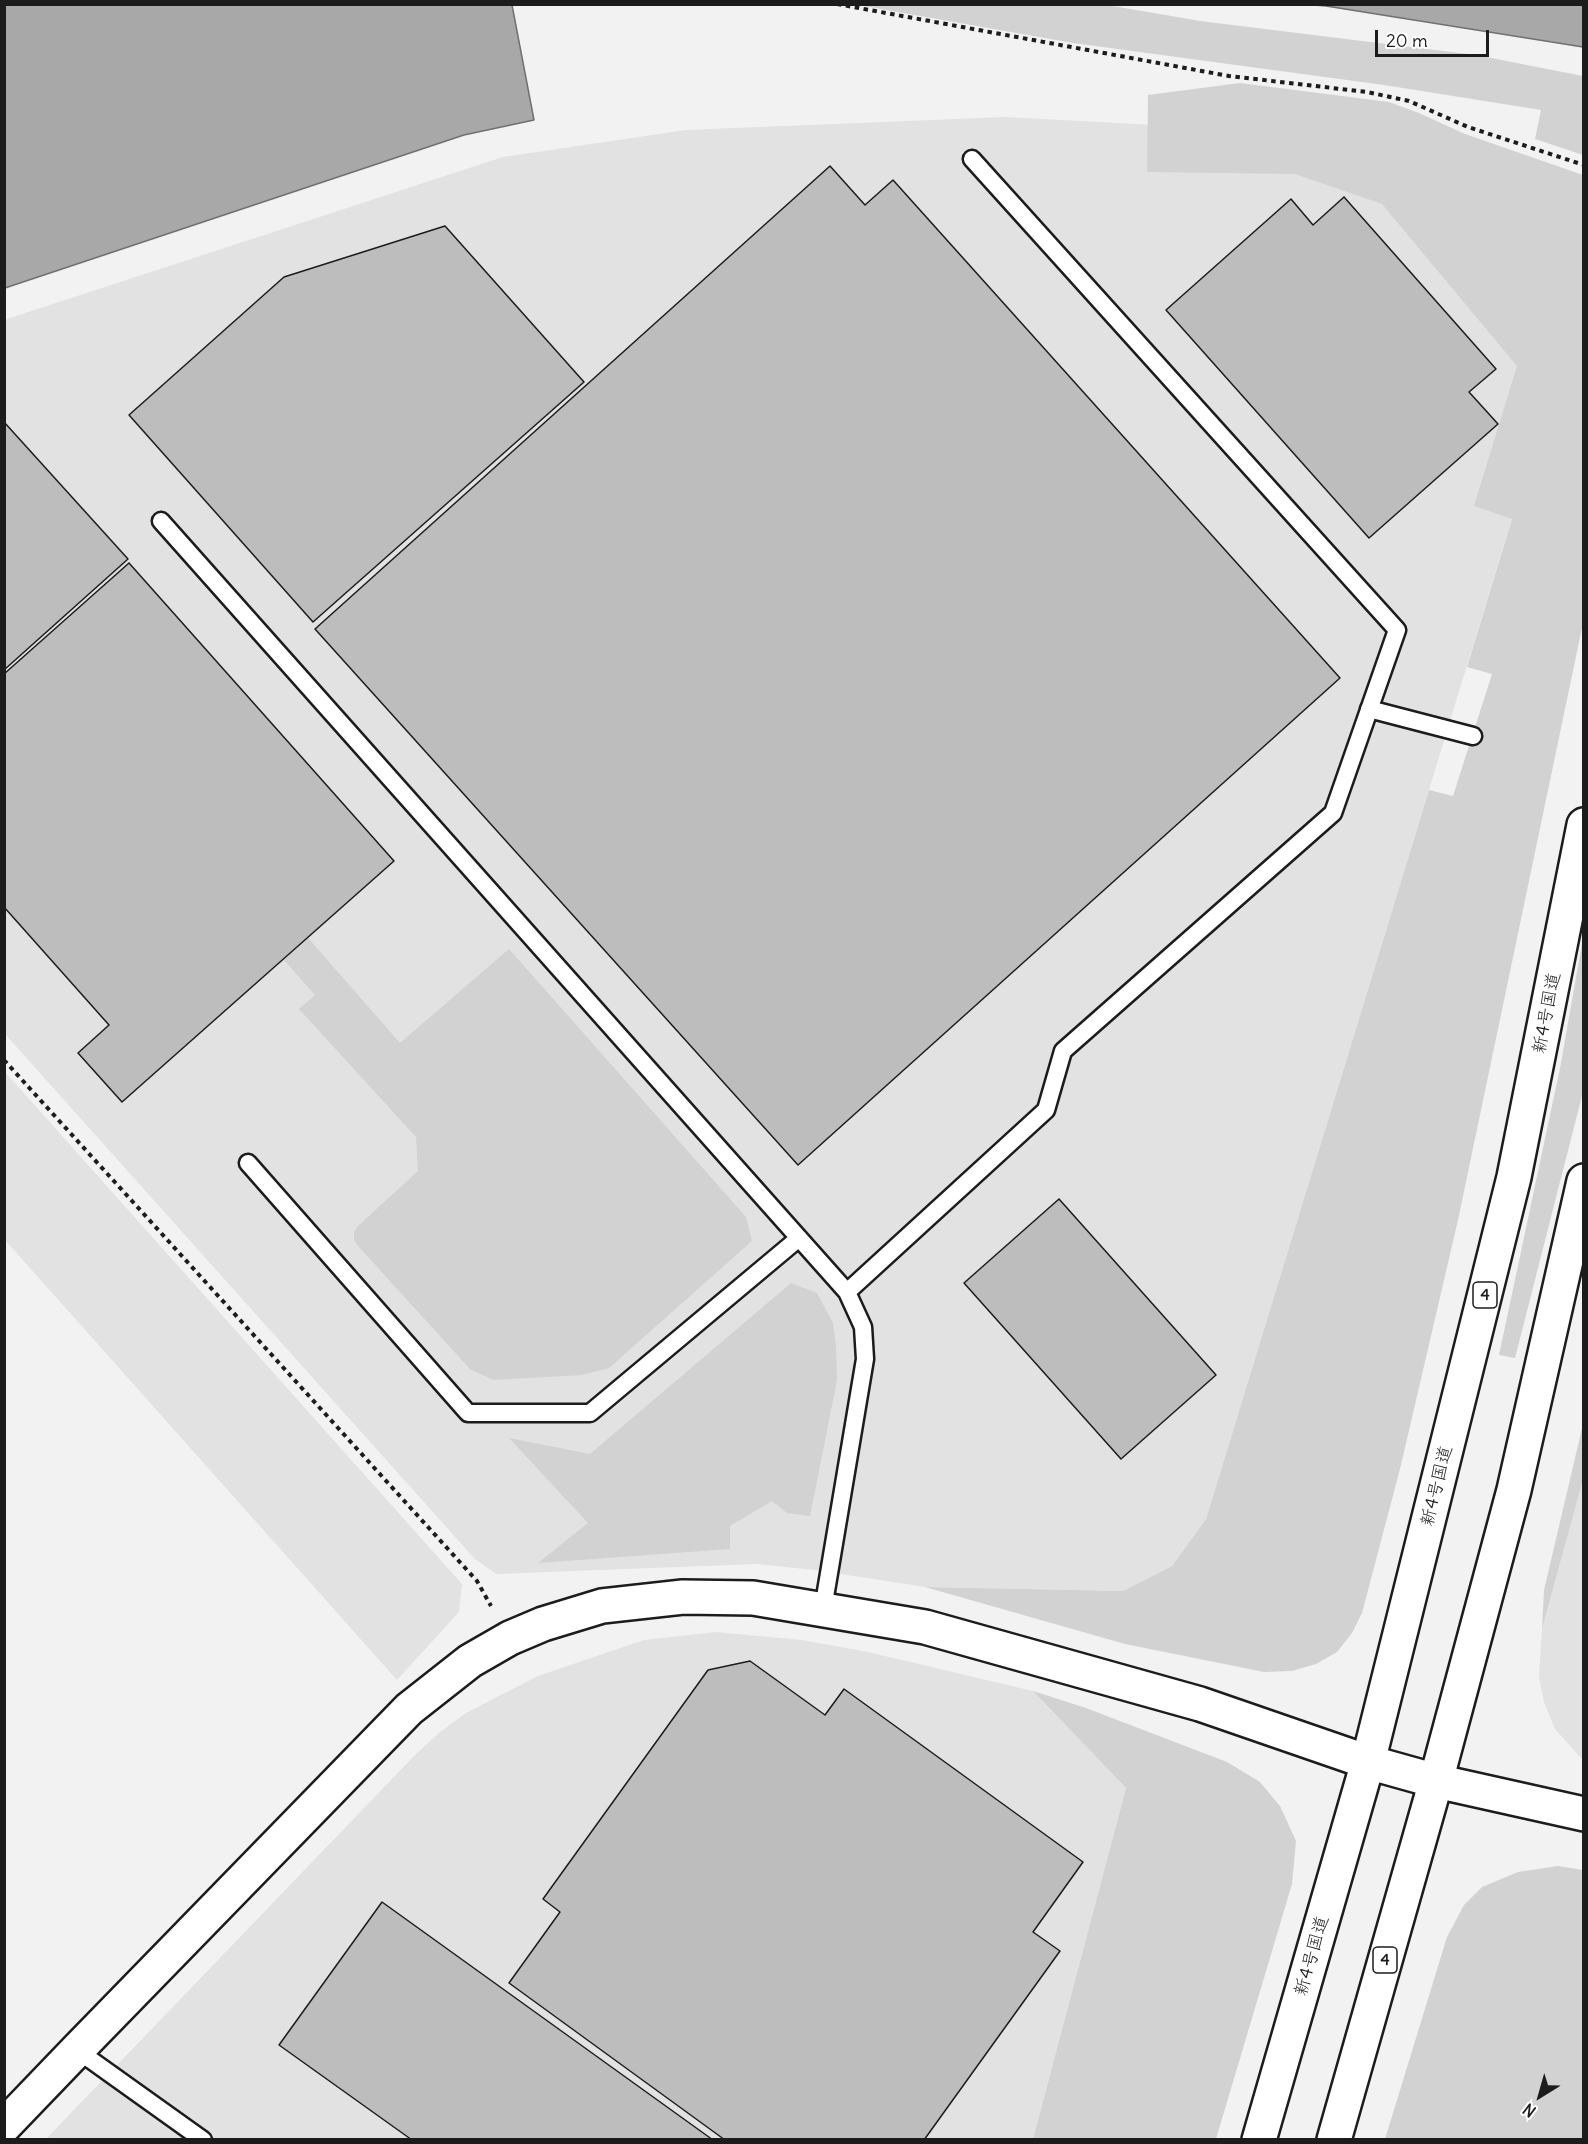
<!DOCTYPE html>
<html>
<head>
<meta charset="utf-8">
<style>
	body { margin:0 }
	#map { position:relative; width:1588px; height:2144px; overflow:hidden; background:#f2f2f2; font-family:Delius,sans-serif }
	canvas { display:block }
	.frame { position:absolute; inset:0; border:6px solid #1c1c1c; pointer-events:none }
	.north { position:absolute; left:1510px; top:2066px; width:60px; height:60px; -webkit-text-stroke:4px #fff; paint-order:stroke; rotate:217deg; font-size:16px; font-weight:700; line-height:24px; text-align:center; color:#1c1c1c }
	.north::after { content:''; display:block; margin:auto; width:21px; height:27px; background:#1c1c1c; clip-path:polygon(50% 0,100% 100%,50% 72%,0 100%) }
	.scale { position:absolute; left:1375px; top:30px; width:114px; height:27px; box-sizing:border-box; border:3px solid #1c1c1c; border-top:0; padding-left:8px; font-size:18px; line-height:21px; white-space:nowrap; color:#1c1c1c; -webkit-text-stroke:4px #fff; paint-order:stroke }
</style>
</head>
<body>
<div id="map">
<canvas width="1588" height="2144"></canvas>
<div class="frame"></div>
<div class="north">N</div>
<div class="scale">20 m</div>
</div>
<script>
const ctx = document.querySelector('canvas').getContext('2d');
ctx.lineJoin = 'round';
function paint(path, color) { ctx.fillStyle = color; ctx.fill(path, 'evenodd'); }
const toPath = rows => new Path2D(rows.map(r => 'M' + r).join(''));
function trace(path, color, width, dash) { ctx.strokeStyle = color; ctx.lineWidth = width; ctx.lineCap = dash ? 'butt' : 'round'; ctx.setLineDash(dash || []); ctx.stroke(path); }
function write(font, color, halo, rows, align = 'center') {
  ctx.font = font + ' Delius,"Klee One",sans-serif'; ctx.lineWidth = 4.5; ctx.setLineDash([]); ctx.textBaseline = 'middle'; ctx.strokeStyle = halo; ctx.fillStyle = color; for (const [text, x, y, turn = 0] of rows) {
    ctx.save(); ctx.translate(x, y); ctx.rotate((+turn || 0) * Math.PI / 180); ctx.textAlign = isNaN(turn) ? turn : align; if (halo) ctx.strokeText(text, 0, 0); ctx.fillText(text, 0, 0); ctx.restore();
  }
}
paint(toPath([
	[1005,117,1249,130,1583,286,1206,1519,1172,1566,1123,1591,925,1587,815,1570,756,1564,496,1574,474,1558,5,1034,4,320,503,157,686,130],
	[5,1072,462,1584,459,1612,397,1680,5,1240],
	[1583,1480,1583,1760,1555,1729,1544,1702,1539,1677,1542,1629],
	[716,1632,802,1640,868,1652,1033,1691,1126,1788,1033,2139,45,2140,415,1755,440,1732,466,1713,538,1676,644,1640]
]), '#e2e2e2');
paint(toPath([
	[858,5,1107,5,1200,21,1476,55,1583,76,1583,155,1535,139,1541,110,1384,85,1073,43],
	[1240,83,1389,102,1419,113,1465,134,1583,175,1583,623,1458,1220,1400,1469,1362,1613,1352,1633,1337,1652,1316,1664,1292,1671,1264,1672,1125,1644,925,1587,1123,1591,1172,1566,1206,1519,1429,790,1453,796,1492,674,1467,667,1512,519,1474,506,1517,366,1382,204,1295,174,1147,172,1148,95],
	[308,938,400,1043,509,949,746,1217,752,1241,609,1368,582,1375,493,1380,470,1369,359,1247,354,1240,354,1232,358,1226,418,1171,416,1137,299,1009,315,995,284,960],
	[1583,938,1583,1092,1515,1358,1499,1355,1560,1068],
	[791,1283,817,1293,833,1323,836,1346,837,1380,810,1516,787,1513,772,1501,730,1526,730,1549,538,1563,588,1523,509,1438,590,1454],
	[1583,1424,1583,1480,1542,1629,1544,1590],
	[1033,1691,1086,1708,1227,1762,1260,1782,1280,1806,1296,1841,1292,1884,1216,2139,1033,2139,1126,1788],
	[1558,1866,1583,1870,1583,2139,1385,2139,1447,1937,1464,1905,1482,1887,1518,1872]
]), '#d2d2d2');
const water = toPath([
	[4,5,512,5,534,120,464,135,5,288,4,5],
	[1314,5,1583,5,1583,47,1326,6,1314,5]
]);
paint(water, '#a8a8a8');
trace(water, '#707070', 1.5);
const building = toPath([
	[830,166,865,205,893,180,1340,678,798,1165,315,629,830,166],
	[1344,197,1496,369,1469,392,1498,424,1369,538,1166,310,1291,199,1313,225,1344,197],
	[445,226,584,382,313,622,129,415,284,277,445,226],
	[4,422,128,559,4,670,4,422],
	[129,563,394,861,122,1102,78,1053,109,1025,4,907,4,674,129,563],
	[1059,1199,1216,1375,1121,1459,964,1283,1059,1199],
	[750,1661,825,1715,844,1689,1083,1862,1033,1932,1060,1951,924,2140,725,2140,509,1983,560,1912,543,1899,708,1670,750,1661],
	[382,1902,713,2140,412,2140,279,2045,382,1902]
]);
paint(building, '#bdbdbd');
trace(building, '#1c1c1c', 1.5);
const service = toPath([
	[161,521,847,1292,863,1327,865,1359,823,1609],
	[1369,709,1473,736],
	[248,1163,468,1413,590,1413,799,1238],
	[847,1292,1046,1110,1063,1051,1333,813,1397,630,972,159],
	[77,2050,203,2140]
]);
const tertiary = toPath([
	[4,2126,77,2050,409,1709,470,1661,510,1638,543,1624,602,1606,683,1597,753,1598,925,1627,1200,1704,1368,1762,1436,1781,1584,1814]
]);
const trunk = toPath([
	[1259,2140,1368,1762,1514,1177,1584,825],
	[1334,2140,1436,1781,1514,1490,1584,1181]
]);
trace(service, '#1c1c1c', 21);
trace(tertiary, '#1c1c1c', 38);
trace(trunk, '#1c1c1c', 38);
trace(toPath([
	[837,4,1229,76,1367,92,1409,101,1468,127,1584,165],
	[4,1060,477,1581,491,1606]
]), '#1c1c1c', 4, [4.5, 4.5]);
trace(service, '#fff', 16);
trace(tertiary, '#fff', 33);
trace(trunk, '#fff', 33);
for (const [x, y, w] of [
	[1485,1295,24],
	[1385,1960,24]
]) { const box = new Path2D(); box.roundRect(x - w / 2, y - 13, w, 26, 4.5); ctx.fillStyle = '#fff'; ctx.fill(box); trace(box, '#1c1c1c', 1.5); }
write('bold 16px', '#1c1c1c', null, [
	["4",1485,1295],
	["4",1385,1960]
]);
write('18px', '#1c1c1c', '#fff', [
	["新4号国道",1547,1013,-79],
	["新4号国道",1437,1486,-76],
	["新4号国道",1312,1956,-74]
]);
</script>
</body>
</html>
